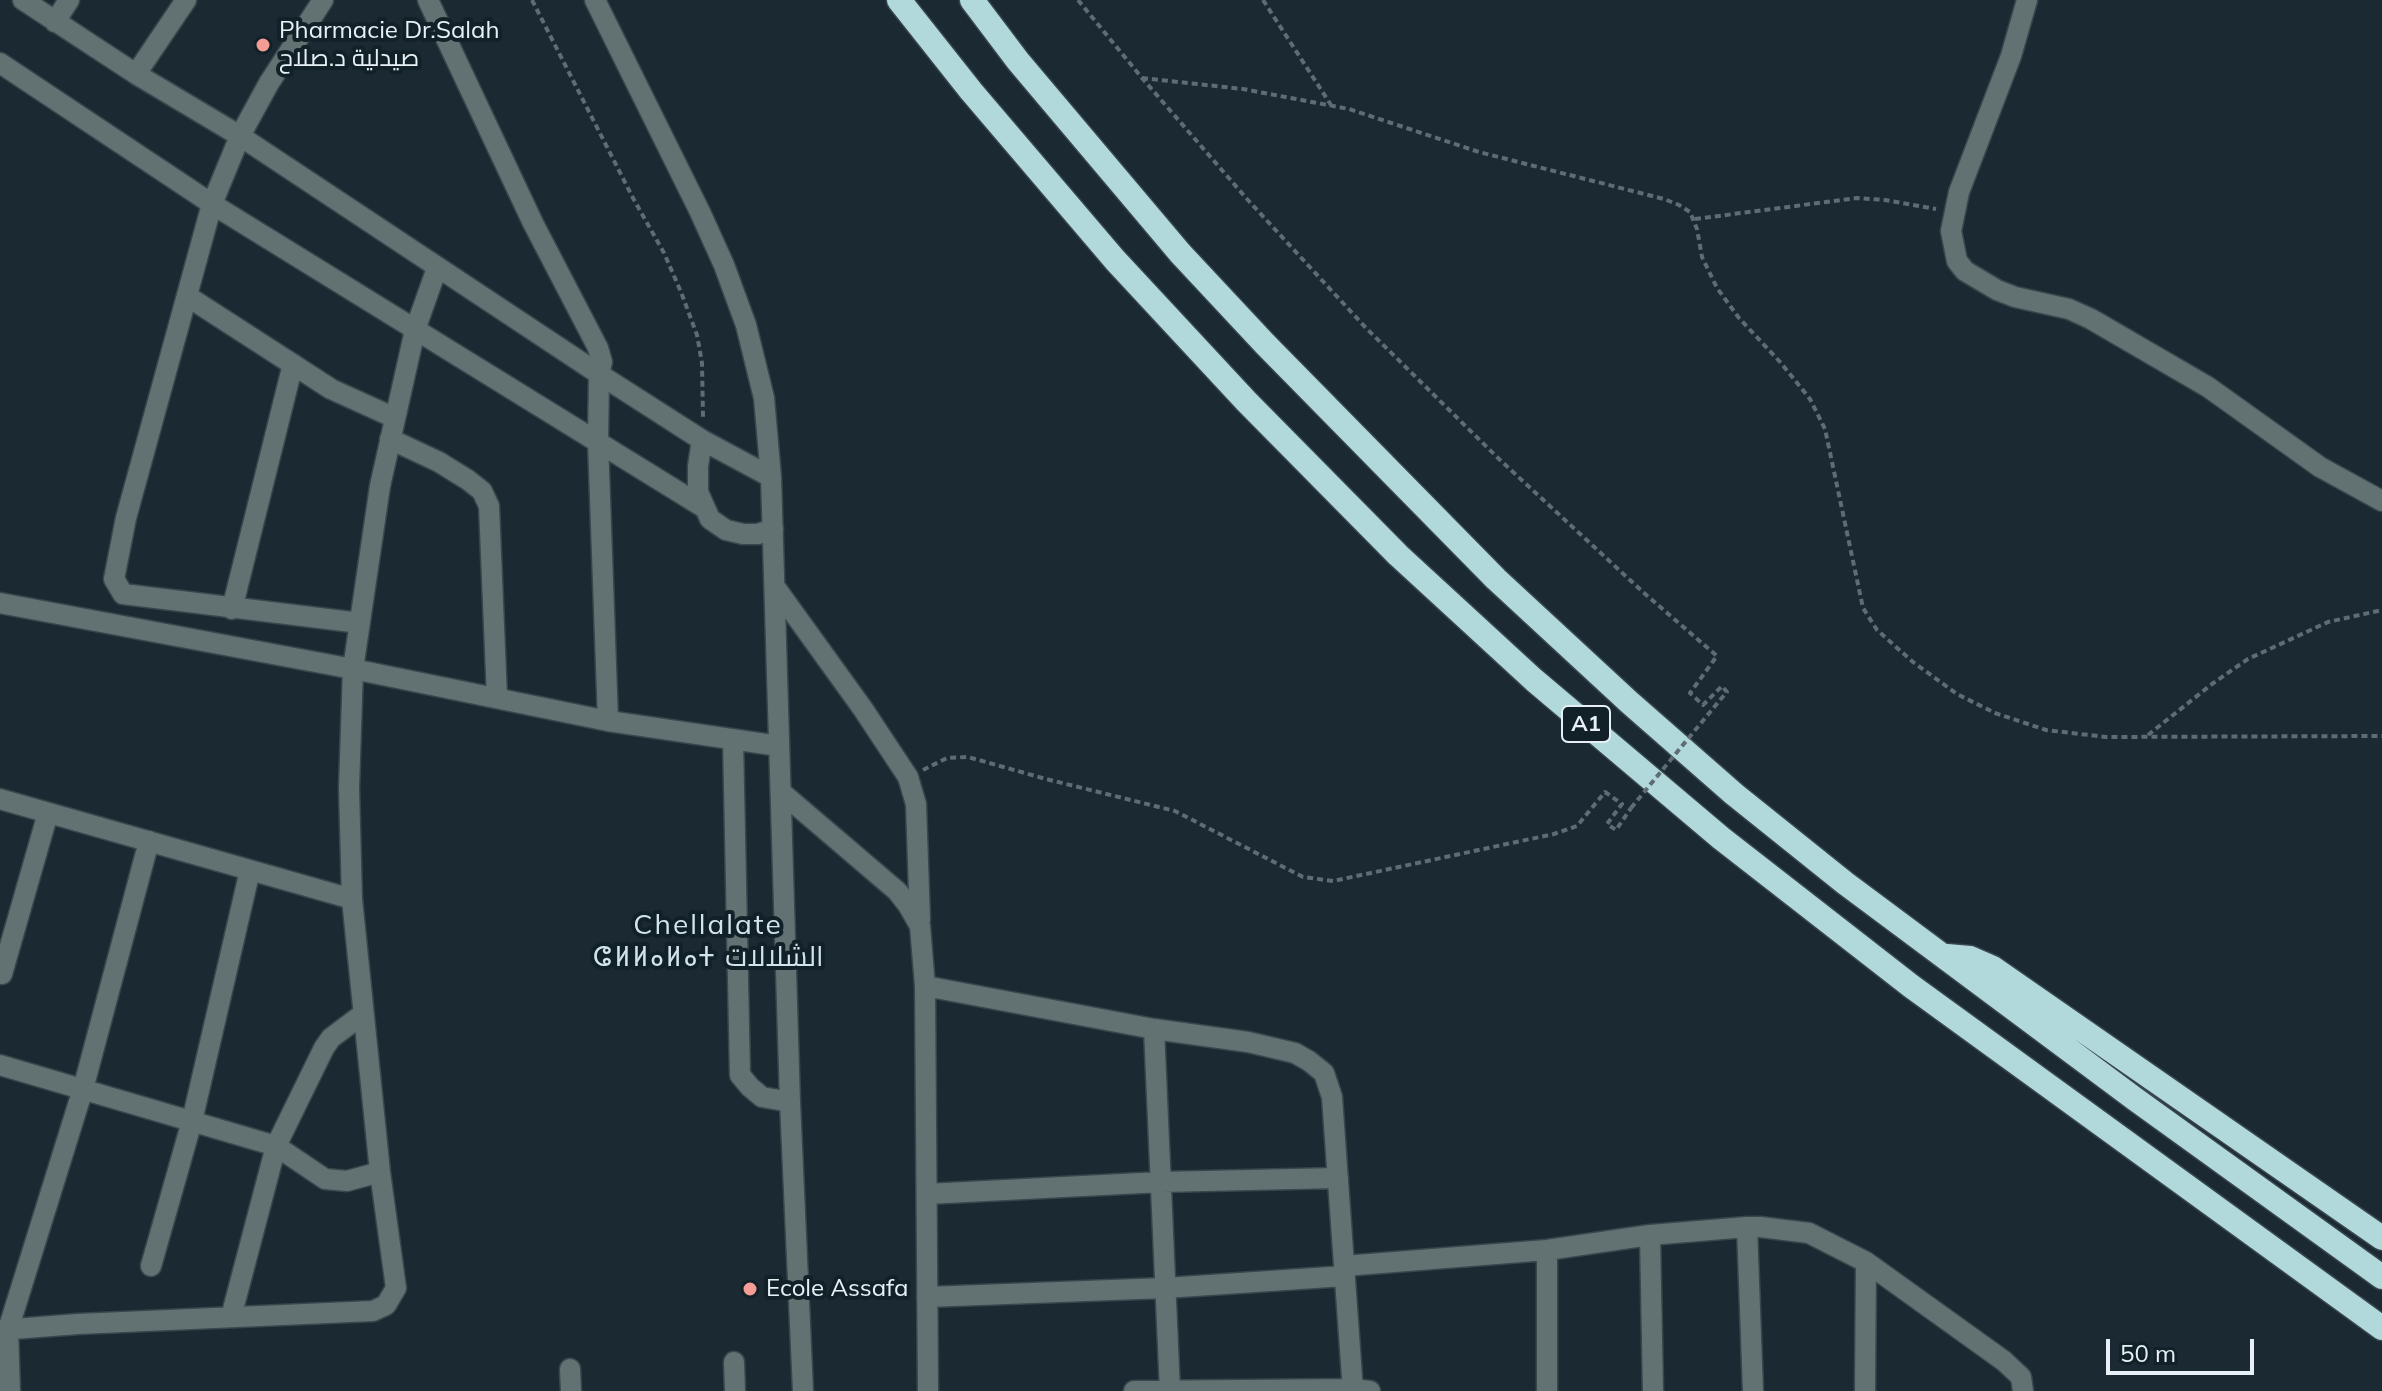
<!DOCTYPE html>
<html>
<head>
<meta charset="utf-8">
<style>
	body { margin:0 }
	#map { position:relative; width:2382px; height:1391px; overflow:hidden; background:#1b2a32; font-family:Mulish,sans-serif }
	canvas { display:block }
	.scale { position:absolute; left:2106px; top:1339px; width:148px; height:36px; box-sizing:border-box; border:4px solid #e7f0f6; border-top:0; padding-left:10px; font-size:24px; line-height:28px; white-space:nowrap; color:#e7f0f6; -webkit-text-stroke:6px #122128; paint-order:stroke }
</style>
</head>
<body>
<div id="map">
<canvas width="2382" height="1391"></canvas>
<div class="scale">50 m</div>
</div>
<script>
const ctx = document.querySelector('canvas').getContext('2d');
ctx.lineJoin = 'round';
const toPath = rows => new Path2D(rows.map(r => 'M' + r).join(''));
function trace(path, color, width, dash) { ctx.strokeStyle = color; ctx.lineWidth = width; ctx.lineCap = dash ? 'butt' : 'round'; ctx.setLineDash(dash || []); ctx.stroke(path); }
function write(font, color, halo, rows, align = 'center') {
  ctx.font = font + ' Mulish,Cairo,"Noto Sans Tifinagh",sans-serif'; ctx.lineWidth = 8; ctx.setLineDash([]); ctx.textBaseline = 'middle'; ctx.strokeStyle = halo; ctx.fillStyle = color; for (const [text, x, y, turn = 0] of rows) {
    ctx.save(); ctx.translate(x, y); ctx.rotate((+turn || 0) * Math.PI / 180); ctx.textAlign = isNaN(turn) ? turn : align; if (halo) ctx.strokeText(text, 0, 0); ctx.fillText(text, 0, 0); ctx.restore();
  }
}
const minor = toPath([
	[23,0,136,74,240,136,599,374,702,440,771,477],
	[323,0,269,83,240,136,212,204,126,518,114,579,123,594,360,623],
	[428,0,533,223,598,348,602,362,599,374,598,442,608,721],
	[595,0,700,212,724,265,746,325,764,398,771,477,790,1102,803,1391],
	[2027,0,2011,56,1959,192,1951,231,1957,261,1965,271,1997,290,2015,297,2069,309,2091,319,2208,387,2320,467,2382,501],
	[55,22,69,0],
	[0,63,212,204,703,507],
	[136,74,186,0],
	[187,296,331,389,395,418],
	[390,439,439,462,468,480,482,491,489,506,497,698],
	[702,440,698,466,698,492,710,519,726,530,743,534,758,534,773,529],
	[775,587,863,709,908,777,916,804,920,920],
	[0,603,353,669,608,721,779,746],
	[232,609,293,364],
	[733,739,740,1075,750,1087,762,1097,790,1102],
	[781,792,897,891,908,905,920,926,925,986,928,1391],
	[0,799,352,899],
	[2,974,48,813],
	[925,986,1154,1029,1248,1042,1295,1053,1309,1061,1324,1073,1332,1097,1353,1391],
	[363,1014,331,1038,324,1048,276,1146,325,1179,347,1181,380,1172],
	[1154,1029,1170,1391],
	[0,1065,276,1146,231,1317],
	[927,1194,1161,1182,1338,1178],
	[1747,1227,1753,1391],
	[1650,1235,1653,1391],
	[151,1266,192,1121,250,870],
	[1344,1266,1547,1250,1650,1235,1747,1227,1760,1227,1809,1233,1866,1262,2004,1361,2021,1377,2023,1391],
	[927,1297,1165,1288,1345,1276],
	[0,1330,78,1324,373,1311,386,1305,396,1288,380,1172,352,899,349,788,353,669,380,486,415,330,437,268],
	[734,1362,735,1391],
	[570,1369,571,1391],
	[10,1391,8,1330,83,1089,149,841],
	[1134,1391,1353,1389,1370,1391],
	[1547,1391,1547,1250],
	[1865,1391,1866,1262]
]);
const highway = toPath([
	[899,0,971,91,1115,260,1246,401,1398,555,1534,680,1721,838,1911,986,2382,1328],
	[972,0,1018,61,1180,253,1265,344,1496,579,1629,702,1734,794,1845,883,2135,1099,2382,1277],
	[1947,956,1970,958,1993,968,2382,1238]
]);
trace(minor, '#38464d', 23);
trace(highway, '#38464d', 27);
trace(toPath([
	[532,0,633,198,664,253,681,292,697,335,702,363,703,417],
	[1078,0,1142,78,1247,199,1366,328,1499,459,1644,593,1717,656,1690,693,1703,705,1722,686,1727,692,1720,700],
	[1263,0,1331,105],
	[1142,78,1243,89,1349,109,1479,152,1664,199,1679,205,1690,212,1697,229,1702,257,1717,288,1739,318,1781,363,1810,399,1825,429,1863,608,1877,630,1913,662,1957,694,1995,713,2046,730,2106,737,2382,736],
	[1695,219,1857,198,1885,200,1936,209],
	[2148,735,2212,684,2248,659,2328,622,2382,610],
	[923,770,947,758,968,757,1046,779,1175,811,1303,877,1333,881,1554,834,1577,826,1605,792,1622,804,1607,824,1616,830,1631,808]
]), '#5f6c73', 4, [6, 4]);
trace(minor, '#627272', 20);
trace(highway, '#b1d9db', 24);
trace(toPath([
	[1631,808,1720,700]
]), '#5f6c73', 4, [6, 4]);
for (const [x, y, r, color] of [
	[263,45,8,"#f59c95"],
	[750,1289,8,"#f59c95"]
]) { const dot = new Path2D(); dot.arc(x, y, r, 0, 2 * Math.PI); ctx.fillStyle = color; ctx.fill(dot); trace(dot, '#122128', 3); }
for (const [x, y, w] of [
	[1586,724,48]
]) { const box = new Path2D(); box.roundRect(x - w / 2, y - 18, w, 36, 6); ctx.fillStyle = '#122128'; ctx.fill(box); trace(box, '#e7f0f6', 2); }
write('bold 22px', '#e7f0f6', null, [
	["A1",1586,724]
]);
write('24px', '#e7f0f6', '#122128', [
	["Pharmacie Dr.Salah",279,31],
	["صيدلية د.صلاح",279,59],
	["Ecole Assafa",766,1289]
], 'left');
ctx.letterSpacing = '2px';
write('28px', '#d1e4ee', '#122128', [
	["Chellalate",708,926],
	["ⵛⵍⵍⴰⵍⴰⵜ الشلالات",708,958]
]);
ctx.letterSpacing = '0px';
</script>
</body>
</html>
